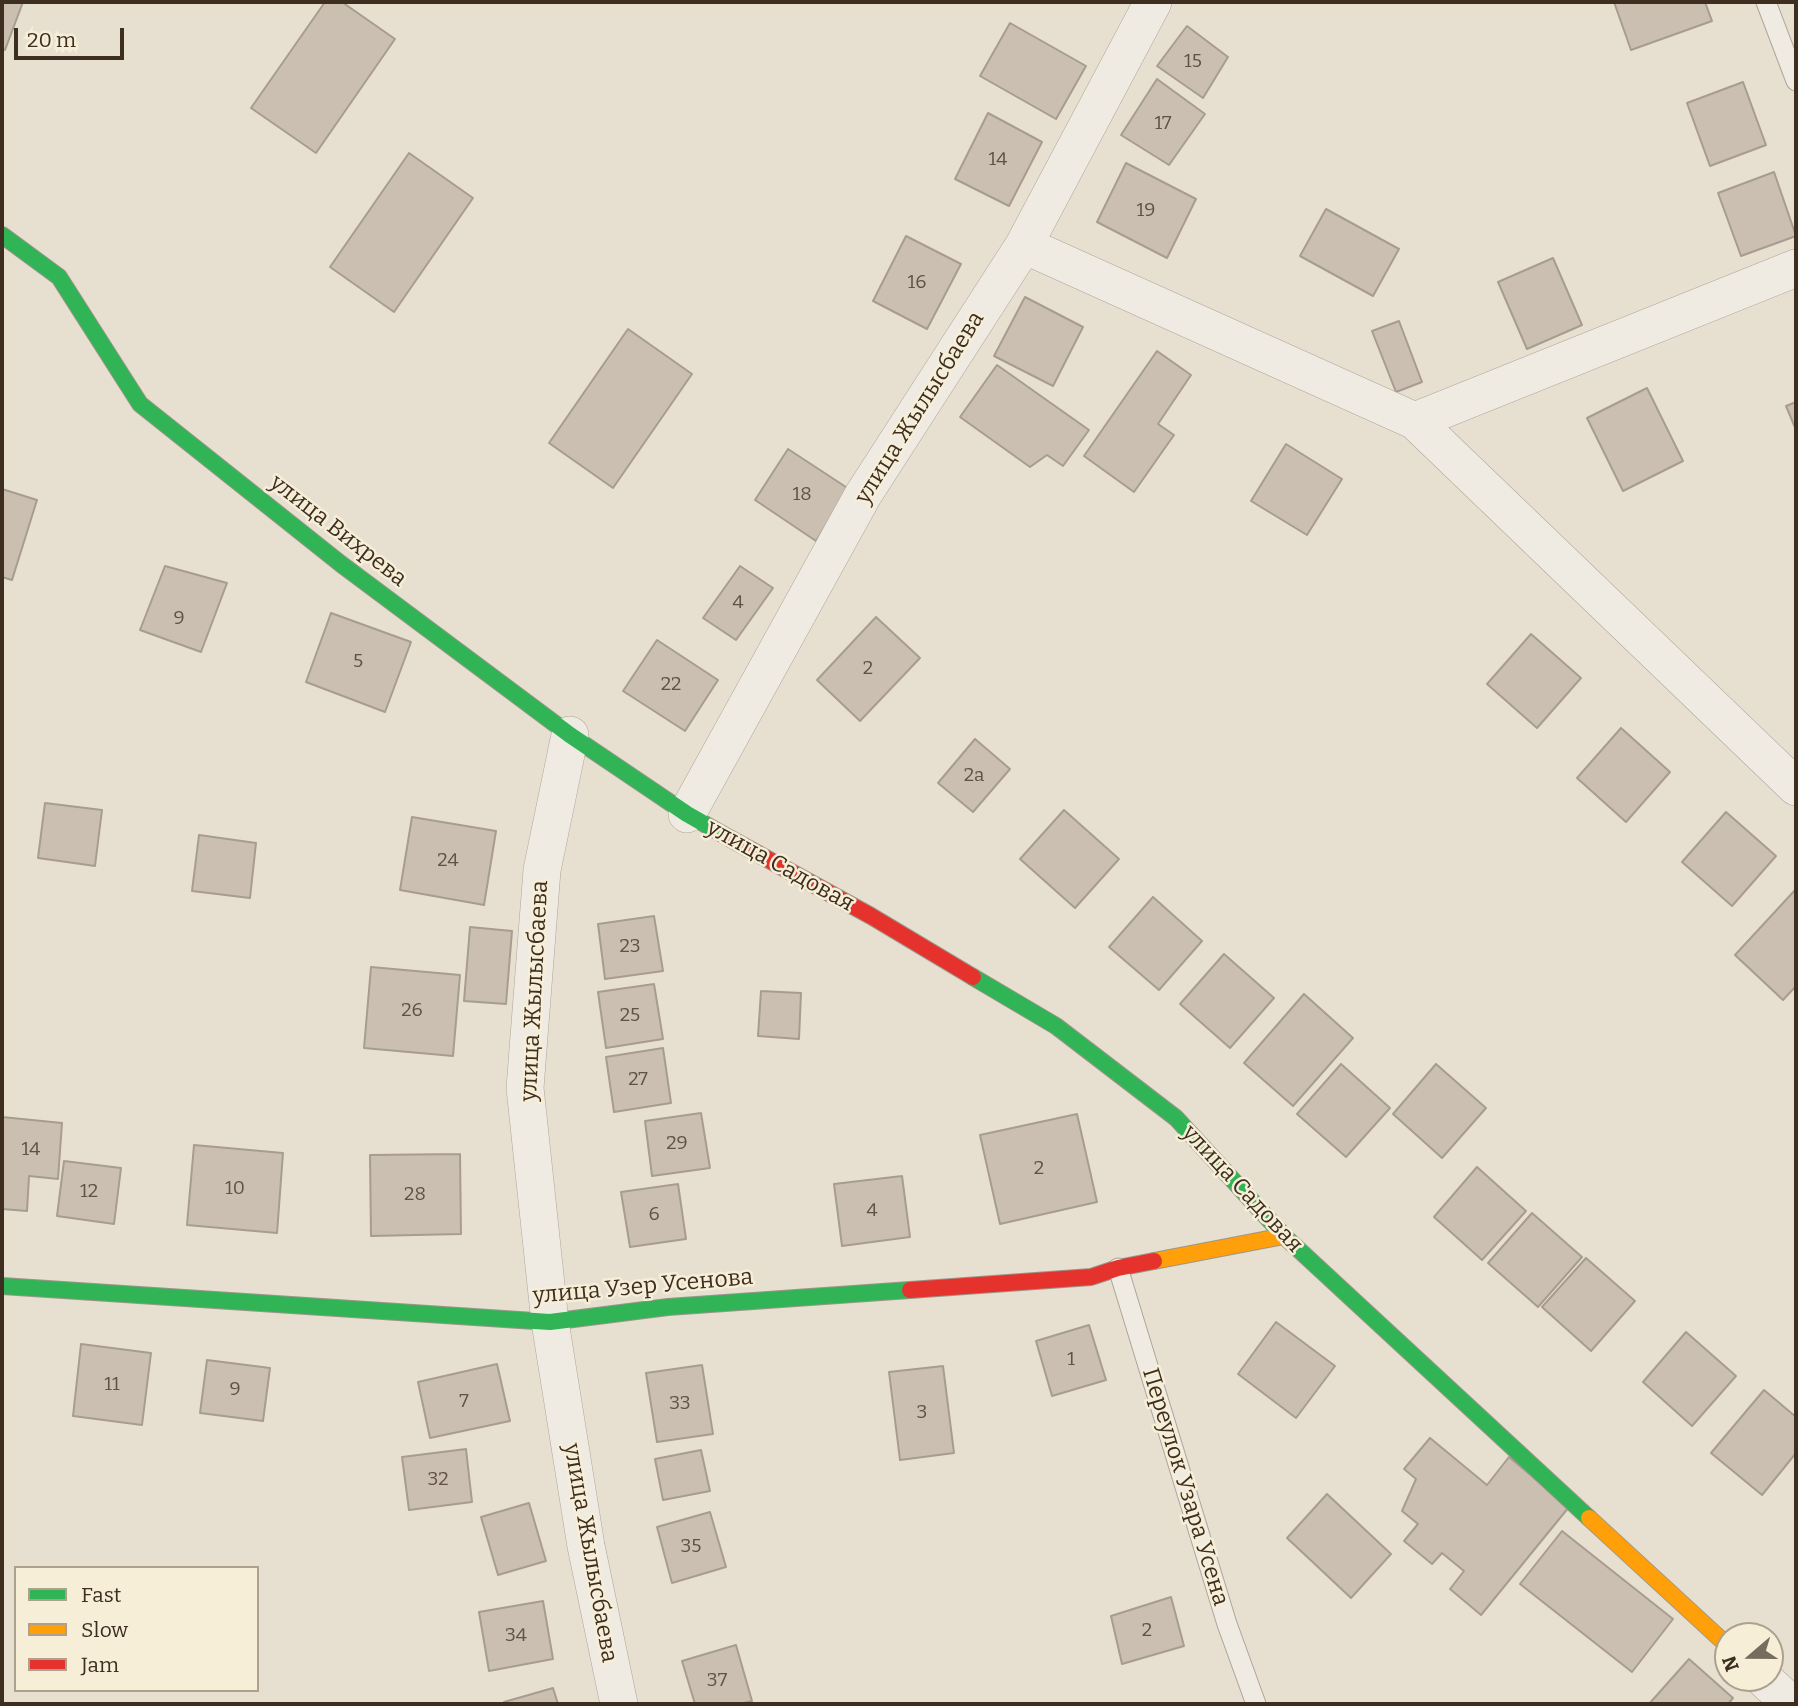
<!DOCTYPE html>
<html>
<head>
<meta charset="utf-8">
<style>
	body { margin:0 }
	#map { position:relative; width:1798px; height:1706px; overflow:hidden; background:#e7e0d1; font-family:Bitter,serif }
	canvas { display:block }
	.frame { position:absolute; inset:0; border:4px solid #3d2e20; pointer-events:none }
	.legend { position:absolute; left:14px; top:1566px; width:245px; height:126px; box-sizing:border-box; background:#f7eed8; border:2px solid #ada18e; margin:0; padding:9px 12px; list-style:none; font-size:21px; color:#3d2e20 }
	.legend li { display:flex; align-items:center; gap:14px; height:35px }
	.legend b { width:35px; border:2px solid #ada18e }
	.north { position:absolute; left:1714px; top:1622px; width:70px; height:70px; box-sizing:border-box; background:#f7eed8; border:2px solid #ada18e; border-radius:50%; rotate:250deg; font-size:19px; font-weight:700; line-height:28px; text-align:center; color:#3d2e20 }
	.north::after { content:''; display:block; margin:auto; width:24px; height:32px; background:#786c5e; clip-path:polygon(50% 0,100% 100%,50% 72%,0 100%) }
	.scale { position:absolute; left:14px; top:28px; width:110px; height:32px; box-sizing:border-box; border:4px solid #3d2e20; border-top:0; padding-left:9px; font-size:21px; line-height:24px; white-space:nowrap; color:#3d2e20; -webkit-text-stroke:5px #f7eed8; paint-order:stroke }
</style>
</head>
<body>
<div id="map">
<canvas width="1798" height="1706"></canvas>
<div class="frame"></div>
<ul class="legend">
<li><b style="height:9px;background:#30b455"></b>Fast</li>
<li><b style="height:9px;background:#ff9f0a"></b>Slow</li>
<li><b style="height:9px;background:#e5322d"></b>Jam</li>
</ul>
<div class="north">N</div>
<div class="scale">20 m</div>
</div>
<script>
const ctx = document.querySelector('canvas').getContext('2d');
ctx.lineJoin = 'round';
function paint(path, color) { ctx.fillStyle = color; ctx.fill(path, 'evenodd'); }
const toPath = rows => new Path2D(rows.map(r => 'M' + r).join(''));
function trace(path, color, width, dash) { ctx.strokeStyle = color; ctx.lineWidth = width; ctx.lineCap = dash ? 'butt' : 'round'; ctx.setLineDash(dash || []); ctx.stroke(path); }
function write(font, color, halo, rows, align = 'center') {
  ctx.font = font + ' Bitter,serif'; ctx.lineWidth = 5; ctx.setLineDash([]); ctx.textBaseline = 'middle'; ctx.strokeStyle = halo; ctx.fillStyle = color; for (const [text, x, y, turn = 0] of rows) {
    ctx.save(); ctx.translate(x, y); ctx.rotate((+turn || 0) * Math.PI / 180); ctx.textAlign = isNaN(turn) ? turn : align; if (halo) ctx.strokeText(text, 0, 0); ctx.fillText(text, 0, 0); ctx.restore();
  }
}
const building = toPath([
	[2,2,23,2,5,50,2,48,2,2],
	[325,2,342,2,395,39,316,153,251,108,325,2],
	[1614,2,1705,2,1712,21,1631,50,1614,2],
	[1010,23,1086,66,1056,119,980,76,1010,23],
	[1187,26,1228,57,1203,98,1157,66,1187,26],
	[1157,79,1205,114,1169,165,1121,135,1157,79],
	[1743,82,1766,145,1710,166,1687,103,1743,82],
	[988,113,1042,142,1009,206,955,179,988,113],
	[409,153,473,198,394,312,330,267,409,153],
	[1126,163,1196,199,1167,258,1097,222,1126,163],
	[1774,172,1796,236,1741,256,1718,193,1774,172],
	[1326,209,1399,249,1373,296,1300,256,1326,209],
	[906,236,961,264,927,329,873,301,906,236],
	[1553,258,1582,325,1527,349,1498,282,1553,258],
	[1025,297,1083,327,1053,386,994,356,1025,297],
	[1399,321,1422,382,1396,392,1372,331,1399,321],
	[628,329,692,374,613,488,549,443,628,329],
	[1157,351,1191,375,1158,424,1174,435,1134,492,1084,456,1157,351],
	[997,365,1089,430,1063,466,1047,455,1030,467,960,417,997,365],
	[1647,388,1683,461,1623,491,1587,418,1647,388],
	[1796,402,1796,430,1786,406,1796,402],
	[1286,444,1342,479,1307,535,1251,501,1286,444],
	[788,449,849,489,816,541,755,500,788,449],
	[2,489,37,500,12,580,2,577,2,489],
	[165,566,227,583,201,652,140,630,165,566],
	[740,566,773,588,736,640,703,618,740,566],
	[331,613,411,642,385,712,306,682,331,613],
	[876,617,920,658,860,721,817,680,876,617],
	[1531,634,1581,678,1537,728,1487,684,1531,634],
	[657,640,718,680,685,731,623,691,657,640],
	[1621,728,1670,772,1626,822,1577,778,1621,728],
	[975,739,1010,769,973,812,938,783,975,739],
	[45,803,102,810,95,866,38,858,45,803],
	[1064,810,1119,859,1075,908,1020,859,1064,810],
	[1726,812,1776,856,1732,906,1682,862,1726,812],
	[412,817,496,831,484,905,400,890,412,817],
	[199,835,256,843,250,898,192,891,199,835],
	[1796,889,1796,986,1783,1000,1735,955,1796,889],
	[1153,897,1202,941,1159,990,1109,947,1153,897],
	[654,916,663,971,605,979,598,924,654,916],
	[470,927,512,931,506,1004,464,1001,470,927],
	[1224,954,1274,998,1230,1048,1180,1004,1224,954],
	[371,967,460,975,453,1056,364,1048,371,967],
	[654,984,663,1039,606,1048,598,992,654,984],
	[761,991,801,993,799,1039,758,1036,761,991],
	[1304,994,1353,1038,1293,1106,1244,1063,1304,994],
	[663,1048,671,1103,614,1112,606,1057,663,1048],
	[1341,1064,1390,1108,1346,1157,1297,1114,1341,1064],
	[1436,1064,1486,1108,1442,1158,1393,1114,1436,1064],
	[701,1113,710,1168,652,1176,645,1121,701,1113],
	[1077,1114,1097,1202,1000,1224,980,1135,1077,1114],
	[2,1117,62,1123,58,1179,29,1176,27,1211,2,1209,2,1117],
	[194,1145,283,1153,277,1233,187,1225,194,1145],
	[460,1154,461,1234,371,1236,370,1155,460,1154],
	[64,1161,121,1168,114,1224,57,1216,64,1161],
	[1477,1167,1526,1211,1482,1260,1434,1217,1477,1167],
	[902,1176,910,1237,842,1246,834,1184,902,1176],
	[678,1184,686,1239,630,1247,621,1192,678,1184],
	[1532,1213,1582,1257,1538,1307,1488,1263,1532,1213],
	[1586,1258,1635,1301,1591,1351,1542,1307,1586,1258],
	[1276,1322,1335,1366,1296,1418,1238,1374,1276,1322],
	[1089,1325,1106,1380,1052,1396,1036,1341,1089,1325],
	[1686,1332,1736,1376,1692,1426,1643,1382,1686,1332],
	[81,1344,151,1353,142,1425,73,1416,81,1344],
	[207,1360,270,1368,263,1421,200,1413,207,1360],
	[497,1364,510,1421,430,1438,418,1382,497,1364],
	[702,1365,713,1434,657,1442,646,1373,702,1365],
	[943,1366,954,1453,900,1460,889,1372,943,1366],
	[1764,1390,1796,1417,1796,1453,1762,1495,1711,1453,1764,1390],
	[1430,1438,1487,1485,1509,1457,1569,1507,1481,1615,1450,1589,1464,1571,1442,1553,1432,1564,1404,1541,1418,1524,1402,1511,1416,1479,1404,1469,1430,1438],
	[466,1449,472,1502,409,1510,402,1457,466,1449],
	[701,1450,710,1491,663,1500,655,1459,701,1450],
	[1327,1494,1391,1554,1351,1598,1287,1538,1327,1494],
	[529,1503,546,1561,498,1575,481,1517,529,1503],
	[710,1512,726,1567,672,1583,657,1527,710,1512],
	[1562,1531,1673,1619,1632,1672,1520,1584,1562,1531],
	[1171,1597,1184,1646,1122,1664,1111,1616,1171,1597],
	[543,1601,553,1659,489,1671,479,1612,543,1601],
	[736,1645,752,1701,739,1704,695,1704,682,1661,736,1645],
	[1689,1659,1733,1698,1728,1704,1649,1704,1689,1659],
	[553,1688,558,1704,505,1704,504,1702,553,1688]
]);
paint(building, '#cbbfb2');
trace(building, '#a89c90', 2);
const lane = toPath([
	[1766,2,1796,81],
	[1118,1268,1227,1624,1256,1704]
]);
const street = toPath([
	[1024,245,1415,421,1796,787],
	[1415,421,1796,268],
	[570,735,542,870,525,1088,550,1322,586,1546,619,1704],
	[687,814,863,495,1024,245,1153,2],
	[1763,1678,1791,1704]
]);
const fast = toPath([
	[2,235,59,277,140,404,341,564,570,735,687,814,731,839],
	[973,977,1056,1026,1176,1118,1284,1236,1589,1518],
	[2,1286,550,1322,668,1307,910,1290]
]);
const slow = toPath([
	[1154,1261,1284,1236],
	[1589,1518,1728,1646]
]);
const jam = toPath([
	[731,839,871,916,973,977],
	[910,1290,1091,1277,1118,1268,1154,1261]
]);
trace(lane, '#ada599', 21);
trace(street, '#ada599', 38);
trace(fast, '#9c958a', 18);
trace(slow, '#9c958a', 18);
trace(jam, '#9c958a', 18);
trace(lane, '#efebe3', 19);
trace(street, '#efebe3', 37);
trace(fast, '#30b455', 16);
trace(slow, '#ff9f0a', 16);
trace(jam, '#e5322d', 16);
write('19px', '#605244', null, [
	["15",1193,62],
	["17",1163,124],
	["14",998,160],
	["19",1146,211],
	["16",917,283],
	["18",802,495],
	["4",738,603],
	["9",179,619],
	["5",358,662],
	["2",868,669],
	["22",671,685],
	["2а",974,776],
	["24",448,861],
	["23",630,947],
	["26",412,1011],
	["25",630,1016],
	["27",638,1080],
	["29",677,1144],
	["14",31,1150],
	["2",1039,1169],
	["10",235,1189],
	["12",89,1192],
	["28",415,1195],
	["4",872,1211],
	["6",654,1215],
	["1",1071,1360],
	["11",112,1385],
	["9",235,1390],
	["7",464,1402],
	["33",680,1404],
	["3",922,1413],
	["32",438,1480],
	["35",691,1547],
	["2",1147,1631],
	["34",516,1636],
	["37",717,1681]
]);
write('23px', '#3d2e20', '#f7eed8', [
	["улица Жылысбаева",920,408,-58],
	["улица Вихрева",338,531,38],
	["улица Садовая",780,866,29],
	["улица Жылысбаева",535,991,-87],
	["улица Садовая",1242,1189,47],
	["улица Узер Усенова",643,1287,-5],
	["Переулок Узара Усена",1185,1487,73],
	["улица Жылысбаева",590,1553,80]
]);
</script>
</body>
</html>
